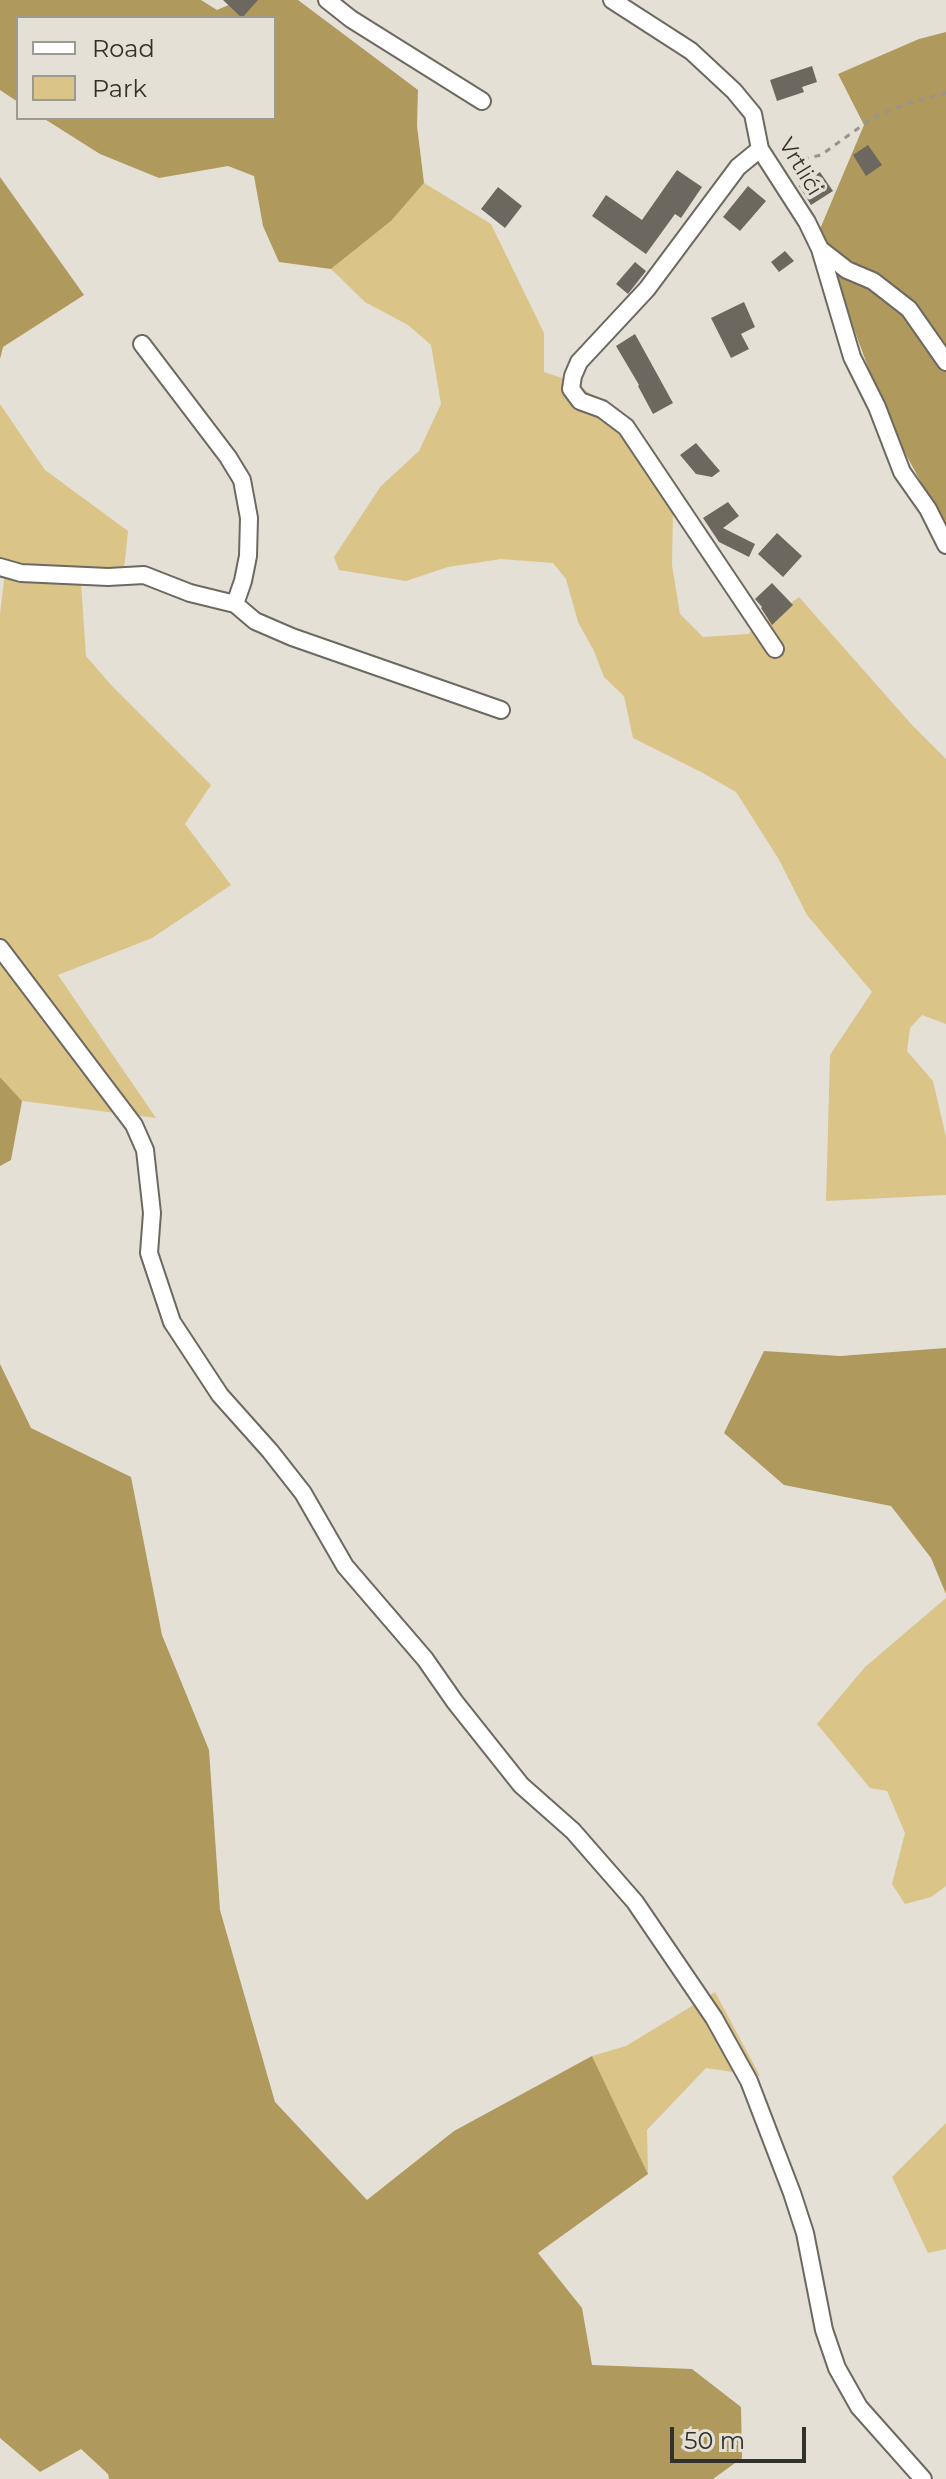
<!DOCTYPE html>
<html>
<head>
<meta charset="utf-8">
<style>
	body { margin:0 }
	#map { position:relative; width:946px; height:2479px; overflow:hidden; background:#e4e0d6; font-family:Montserrat,sans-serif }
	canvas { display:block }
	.legend { position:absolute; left:16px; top:16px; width:260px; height:104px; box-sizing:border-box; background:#e4e0d6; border:2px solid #9d9a92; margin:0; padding:10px 14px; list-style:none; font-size:24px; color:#32312c }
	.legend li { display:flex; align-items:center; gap:16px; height:40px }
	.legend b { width:40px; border:2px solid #9d9a92 }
	.scale { position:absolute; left:670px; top:2427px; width:136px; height:36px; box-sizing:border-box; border:4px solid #32312c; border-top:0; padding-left:10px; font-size:24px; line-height:28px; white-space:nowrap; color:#32312c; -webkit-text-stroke:6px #e4e0d6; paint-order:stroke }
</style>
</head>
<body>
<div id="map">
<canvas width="946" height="2479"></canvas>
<ul class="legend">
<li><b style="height:10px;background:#fff"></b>Road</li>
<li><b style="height:22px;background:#dac488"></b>Park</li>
</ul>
<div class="scale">50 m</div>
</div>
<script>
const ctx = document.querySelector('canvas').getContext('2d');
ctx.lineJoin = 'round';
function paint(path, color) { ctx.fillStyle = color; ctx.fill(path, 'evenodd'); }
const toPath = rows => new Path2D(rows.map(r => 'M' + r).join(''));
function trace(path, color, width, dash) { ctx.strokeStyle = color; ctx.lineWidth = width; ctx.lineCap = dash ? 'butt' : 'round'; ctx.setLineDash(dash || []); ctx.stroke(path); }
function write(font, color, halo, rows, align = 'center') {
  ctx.font = font + ' Montserrat,sans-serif'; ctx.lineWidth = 8; ctx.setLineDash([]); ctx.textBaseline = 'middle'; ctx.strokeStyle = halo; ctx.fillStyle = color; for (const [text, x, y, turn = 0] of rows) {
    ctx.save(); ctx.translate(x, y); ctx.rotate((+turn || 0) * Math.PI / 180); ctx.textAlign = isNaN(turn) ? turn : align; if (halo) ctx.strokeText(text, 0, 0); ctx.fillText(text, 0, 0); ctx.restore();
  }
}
paint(toPath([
	[424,183,491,224,544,333,544,372,574,382,609,407,673,511,672,565,680,614,703,637,748,634,799,597,912,725,946,759,946,1024,922,1015,910,1028,907,1051,933,1081,946,1137,946,1195,826,1201,830,1055,872,992,807,915,778,858,736,792,703,773,633,738,624,696,604,677,594,651,578,622,566,579,553,563,501,559,448,567,406,581,339,570,334,557,381,486,419,451,441,404,431,345,408,325,365,302,331,269,391,221],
	[0,404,45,470,128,531,124,570,81,583,86,656,112,686,211,785,185,824,231,885,152,938,58,975,156,1118,22,1101,0,1077,0,614,6,564,0,562],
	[946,1598,946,1886,931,1897,905,1904,892,1884,905,1833,887,1791,870,1788,817,1724,865,1667],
	[715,1992,760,2076,706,2068,647,2130,648,2174,592,2056,626,2046],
	[946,2123,946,2249,928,2253,892,2177]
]), '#dac488');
paint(toPath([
	[0,0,201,0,217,10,240,0,298,0,418,90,417,126,424,183,391,221,331,269,279,262,263,226,254,176,228,166,159,178,100,154,43,118,274,118,274,18,18,18,18,102,0,90],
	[946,32,946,528,904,451,868,367,824,248,817,236,864,125,838,74,919,39],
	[0,177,84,295,3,347,0,359],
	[0,1077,22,1101,11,1160,0,1166],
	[946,1348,946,1594,931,1558,891,1506,784,1485,724,1433,764,1351,840,1356],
	[0,1364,31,1428,131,1477,162,1635,209,1750,220,1910,275,2102,367,2200,454,2131,592,2056,648,2174,538,2253,582,2308,592,2365,692,2369,741,2407,742,2458,713,2479,109,2479,108,2474,81,2449,40,2472,0,2438]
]), '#af995c');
paint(toPath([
	[223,0,258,0,242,18],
	[812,66,817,82,802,87,804,92,777,101,770,80],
	[868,145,882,165,866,176,853,155],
	[677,170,702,187,681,218,675,214,646,254,592,216,606,195,642,220],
	[820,172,833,191,811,205,799,186],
	[748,186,766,201,740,231,723,217],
	[498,187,522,206,505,228,481,209],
	[785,251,794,261,779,272,771,262],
	[635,262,646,271,628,294,616,284],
	[744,302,755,327,741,334,749,349,731,358,711,318],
	[635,334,673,403,653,414,638,386,639,385,616,346],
	[696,443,720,471,712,477,696,474,680,455],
	[728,502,739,516,723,528,755,544,749,557,719,542,703,518],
	[777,533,802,556,783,577,758,554],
	[772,583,793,605,772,625,761,608,762,607,755,599]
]), '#6c685f');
const street = toPath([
	[327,0,351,19,482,101],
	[612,0,691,51,734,91,753,114,760,149,807,222,820,249,847,270,873,281,909,309,946,362],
	[760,149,738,167,647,289,579,362,573,376,571,389,580,401,602,409,626,427,775,649],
	[820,249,852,357,877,407,902,472,928,509,946,545],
	[142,344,228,457,242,480,249,518,248,556,243,581,235,604],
	[0,567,21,573,108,577,144,575,190,593,235,604,255,621,292,637,501,710],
	[0,948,134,1125,145,1150,152,1213,149,1253,172,1322,220,1395,270,1451,303,1493,345,1566,425,1659,455,1702,521,1785,573,1831,635,1902,714,2018,749,2081,792,2193,805,2233,824,2330,837,2368,859,2407,923,2479]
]);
trace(street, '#6d6960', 20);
trace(toPath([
	[791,162,821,155,874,117,909,103,946,93]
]), '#98958e', 3, [6, 6]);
trace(street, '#fff', 16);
write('22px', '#32312c', '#e4e0d6', [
	["Vrtlići",800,167,59]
]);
</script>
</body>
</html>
